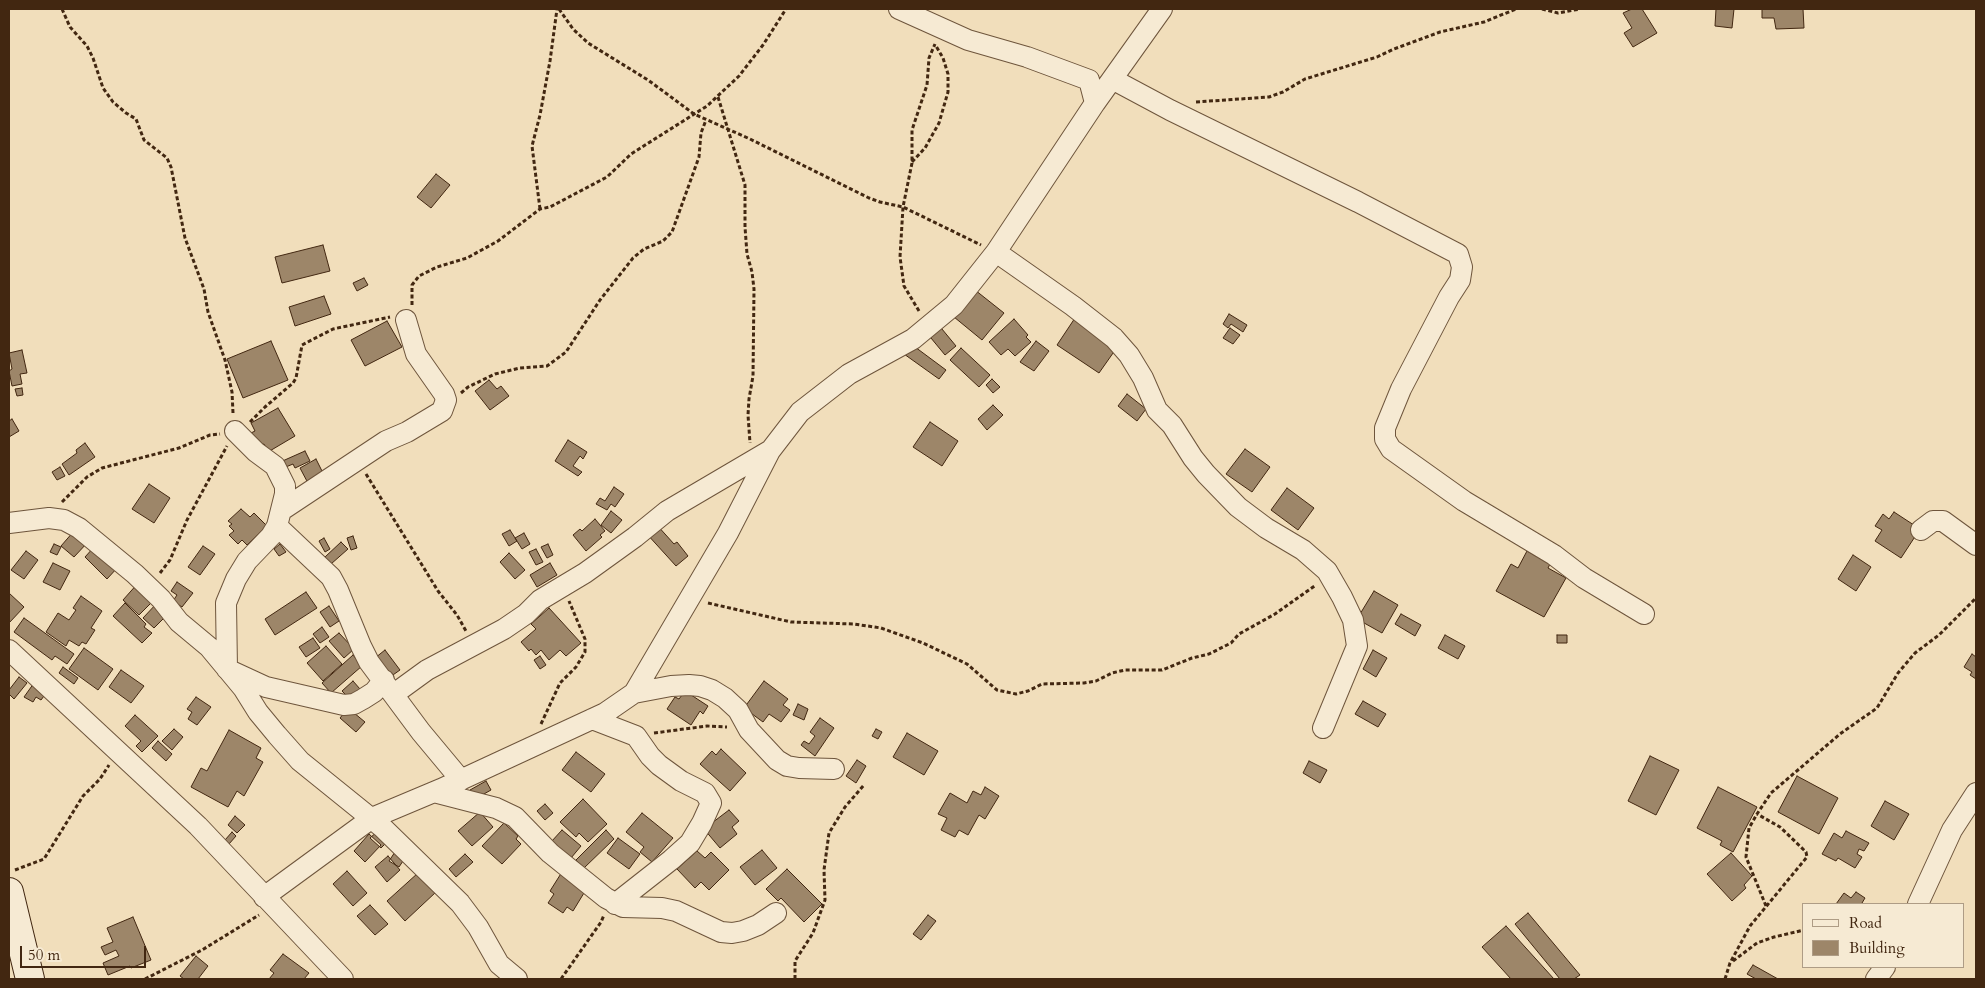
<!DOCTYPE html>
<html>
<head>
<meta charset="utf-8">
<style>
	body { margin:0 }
	#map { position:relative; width:1985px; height:988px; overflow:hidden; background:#f1debb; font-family:Cardo,serif }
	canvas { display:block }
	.frame { position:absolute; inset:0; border:10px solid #422711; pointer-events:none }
	.legend { position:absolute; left:1802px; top:903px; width:162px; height:65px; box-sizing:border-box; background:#f6ead3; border:1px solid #ae9c85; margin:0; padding:6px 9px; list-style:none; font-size:15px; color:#422711 }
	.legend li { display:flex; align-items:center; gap:10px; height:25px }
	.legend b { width:25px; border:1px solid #ae9c85 }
	.scale { position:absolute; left:20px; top:946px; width:126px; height:22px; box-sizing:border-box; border:2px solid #422711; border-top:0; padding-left:6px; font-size:15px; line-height:18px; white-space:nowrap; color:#422711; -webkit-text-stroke:4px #f6ead3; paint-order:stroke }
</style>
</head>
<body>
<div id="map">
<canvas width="1985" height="988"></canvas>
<div class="frame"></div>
<ul class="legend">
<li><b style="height:6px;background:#f6ead3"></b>Road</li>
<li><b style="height:14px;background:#9d8669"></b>Building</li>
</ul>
<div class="scale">50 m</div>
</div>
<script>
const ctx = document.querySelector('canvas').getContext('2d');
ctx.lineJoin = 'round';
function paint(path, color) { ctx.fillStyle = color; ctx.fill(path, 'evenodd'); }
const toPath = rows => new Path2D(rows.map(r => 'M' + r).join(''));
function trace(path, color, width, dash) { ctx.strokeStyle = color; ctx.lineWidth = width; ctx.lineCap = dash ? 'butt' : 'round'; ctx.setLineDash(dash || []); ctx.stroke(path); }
const building = toPath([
	[1632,9,1642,9,1657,33,1633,47,1624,33,1632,28,1623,13,1632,9],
	[1716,9,1734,9,1732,28,1715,26,1716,9],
	[1762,9,1803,9,1804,28,1776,29,1774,18,1762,18,1762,9],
	[436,174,450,185,431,208,417,197,436,174],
	[323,245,330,271,282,283,275,257,323,245],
	[364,278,368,285,357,291,353,283,364,278],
	[975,290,1004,313,982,340,954,317,975,290],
	[324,296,331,314,295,326,289,307,324,296],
	[1229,314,1247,325,1243,332,1231,324,1228,328,1223,324,1229,314],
	[1075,318,1118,346,1099,373,1057,345,1075,318],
	[1014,319,1028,335,1026,337,1031,342,1015,356,1008,349,1001,355,989,342,1014,319],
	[387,321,402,347,365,366,351,340,387,321],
	[937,323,956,346,945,355,926,332,937,323],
	[1230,328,1240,335,1233,344,1223,338,1230,328],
	[271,341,288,380,243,398,227,359,271,341],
	[1036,341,1049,351,1034,371,1020,362,1036,341],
	[911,344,946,370,939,379,904,354,911,344],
	[961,348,990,375,979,387,950,360,961,348],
	[22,350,27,373,20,374,22,384,12,386,9,371,12,369,9,353,22,350],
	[992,379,1000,387,993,393,986,385,992,379],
	[489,380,497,389,501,386,509,396,490,410,475,391,489,380],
	[22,388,23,395,17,396,15,389,22,388],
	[1127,394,1146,409,1137,421,1118,406,1127,394],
	[993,405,1003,415,987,430,978,419,993,405],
	[278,408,295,436,268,452,264,444,259,446,251,433,255,431,251,423,278,408],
	[12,419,19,431,9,437,9,421,12,419],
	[930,422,958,441,942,466,913,447,930,422],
	[568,440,587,452,583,459,580,456,573,466,582,472,578,476,555,461,568,440],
	[85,443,95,457,69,475,62,464,77,453,76,450,85,443],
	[1245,449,1270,467,1252,492,1226,474,1245,449],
	[305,451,310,461,295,468,293,464,281,469,278,463,305,451],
	[316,459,325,477,309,485,300,468,316,459],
	[60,467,65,476,57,480,52,472,60,467],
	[149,484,170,498,154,523,132,509,149,484],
	[614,487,624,494,615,507,611,504,607,510,596,504,600,498,605,501,614,487],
	[1287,488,1314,508,1298,530,1271,510,1287,488],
	[241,509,250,517,254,513,267,526,247,545,242,540,238,544,229,535,234,531,229,526,232,524,228,521,241,509],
	[611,511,622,520,611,533,601,525,611,511],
	[1894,512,1920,529,1901,558,1875,541,1882,530,1875,526,1883,514,1889,519,1894,512],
	[595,519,605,531,600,535,602,537,586,551,573,535,580,529,582,531,595,519],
	[656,524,674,544,677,542,688,556,676,566,646,533,656,524],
	[510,530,517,541,509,546,502,534,510,530],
	[74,531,88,542,74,557,61,546,74,531],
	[524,533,530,544,522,549,515,538,524,533],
	[353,536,357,548,351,550,347,538,353,536],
	[324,538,330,549,325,552,319,541,324,538],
	[341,542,348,549,331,564,325,557,341,542],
	[54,544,61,547,57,555,50,552,54,544],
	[280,544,286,552,279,556,274,549,280,544],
	[548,544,553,555,547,558,541,547,548,544],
	[95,546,118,567,107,579,85,557,95,546],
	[203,546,215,554,200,575,188,567,203,546],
	[536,549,543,562,536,565,529,552,536,549],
	[26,551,38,560,24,579,11,570,26,551],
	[1527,551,1536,556,1538,551,1551,562,1548,568,1566,578,1544,617,1496,591,1511,564,1518,568,1527,551],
	[509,553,525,570,515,579,500,562,509,553],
	[1853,555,1871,567,1856,591,1838,579,1853,555],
	[53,563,70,571,60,590,43,582,53,563],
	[550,563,557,575,537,587,530,575,550,563],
	[139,582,156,598,139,615,123,600,139,582],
	[177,582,193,593,182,607,173,601,177,595,171,591,177,582],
	[1374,591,1398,605,1382,633,1357,619,1374,591],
	[306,592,317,608,275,635,265,619,306,592],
	[9,593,24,607,9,623,9,593],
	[81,596,102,611,91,628,95,630,86,644,82,642,79,646,69,640,66,646,46,632,58,613,69,620,76,610,73,608,81,596],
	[158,602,170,612,154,628,143,618,158,602],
	[125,603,146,624,144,627,152,633,142,643,113,616,125,603],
	[329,606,339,621,330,627,320,612,329,606],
	[549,608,581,643,566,656,560,650,549,660,541,650,536,655,531,649,529,651,521,642,536,629,531,624,549,608],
	[1401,614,1421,625,1415,636,1395,624,1401,614],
	[24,618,74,654,67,664,55,656,52,660,14,632,24,618],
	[322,627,329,637,320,643,313,634,322,627],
	[339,633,354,649,344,658,329,641,339,633],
	[1445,635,1465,646,1458,659,1438,648,1445,635],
	[1557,635,1567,635,1567,643,1557,643,1557,635],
	[313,638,320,648,306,657,299,647,313,638],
	[326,646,342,664,323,681,307,663,326,646],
	[84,648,113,669,98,690,69,669,84,648],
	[385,650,400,670,390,677,375,658,385,650],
	[1373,650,1387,658,1376,677,1363,669,1373,650],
	[1972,654,1976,657,1976,679,1970,675,1972,672,1964,667,1972,654],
	[353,655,362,666,331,693,322,683,353,655],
	[540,656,546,665,540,669,534,660,540,656],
	[63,667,78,678,74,684,59,673,63,667],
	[121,670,144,686,131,703,109,687,121,670],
	[19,677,27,683,14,699,9,694,9,690,19,677],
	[353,681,360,689,349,698,342,691,353,681],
	[764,681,788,699,783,705,790,710,781,722,769,714,763,722,744,708,764,681],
	[34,683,47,692,41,700,36,697,33,702,24,697,34,683],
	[685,691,708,706,703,714,700,711,691,725,667,709,675,697,679,699,685,691],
	[196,697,211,707,197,725,188,719,192,712,187,709,196,697],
	[1363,701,1386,714,1378,727,1355,714,1363,701],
	[798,704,808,709,804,720,793,715,798,704],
	[348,708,365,722,356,732,340,718,348,708],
	[135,715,158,736,142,752,136,746,141,741,125,726,135,715],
	[820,718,834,728,815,756,801,745,804,741,809,744,815,736,810,732,820,718],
	[174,729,183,737,172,750,162,741,174,729],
	[876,729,882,732,878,739,872,736,876,729],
	[229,730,261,748,256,758,263,762,244,796,237,791,228,807,191,787,201,768,207,771,229,730],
	[907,733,938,751,924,775,893,757,907,733],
	[158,741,172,754,166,761,152,748,158,741],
	[721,749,746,773,730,791,700,764,712,751,716,755,721,749],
	[576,752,605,774,591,792,562,770,576,752],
	[1650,756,1679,770,1656,815,1628,801,1650,756],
	[857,760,866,766,856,783,846,776,857,760],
	[1309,761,1327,770,1320,783,1303,773,1309,761],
	[1797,776,1838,798,1819,834,1778,812,1797,776],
	[486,781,491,790,475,799,470,790,486,781],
	[985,787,999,796,985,819,979,815,968,835,959,830,955,837,941,830,947,818,938,814,950,793,967,803,973,791,981,795,985,787],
	[1718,787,1757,807,1733,852,1720,845,1722,841,1697,828,1718,787],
	[583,799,607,824,588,842,579,833,576,837,560,822,583,799],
	[1885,801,1909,814,1894,840,1871,826,1885,801],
	[545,804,553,813,545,820,537,811,545,804],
	[729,810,739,821,732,827,737,834,720,848,704,829,729,810],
	[480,812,493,827,472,846,458,831,480,812],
	[642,813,673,838,652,862,640,852,644,847,626,832,642,813],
	[235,816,245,825,237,833,228,825,235,816],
	[504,823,518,836,516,839,521,844,502,864,482,846,504,823],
	[379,830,389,840,381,848,370,838,379,830],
	[562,830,581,846,571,858,551,842,562,830],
	[606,830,614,839,584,868,576,860,606,830],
	[1846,831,1869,843,1864,851,1859,849,1857,854,1862,857,1855,868,1838,858,1836,861,1822,854,1834,833,1842,838,1846,831],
	[232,832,236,836,229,844,225,840,232,832],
	[369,834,381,845,365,862,354,851,369,834],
	[618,838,640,854,629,869,607,853,618,838],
	[397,849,407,855,399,867,389,861,397,849],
	[762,850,777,868,755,885,740,867,762,850],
	[697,851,705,858,711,852,729,870,709,890,701,882,695,888,677,869,697,851],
	[1731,853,1752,876,1744,885,1746,888,1732,901,1707,874,1731,853],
	[465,854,473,862,456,877,449,869,465,854],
	[388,856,400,870,387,882,375,867,388,856],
	[787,869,822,904,804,922,781,898,778,901,766,889,787,869],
	[347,871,367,893,353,906,333,884,347,871],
	[562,872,587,888,573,911,567,907,563,913,548,903,554,894,550,891,562,872],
	[418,873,436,892,405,921,387,901,418,873],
	[1856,892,1865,898,1862,903,1864,904,1836,904,1844,893,1851,898,1856,892],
	[370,905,388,924,375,935,357,916,370,905],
	[1528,913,1580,975,1574,979,1560,979,1515,924,1528,913],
	[928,915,936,921,921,940,913,934,928,915],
	[133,917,151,960,131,968,130,966,108,975,103,963,119,956,116,950,105,955,101,947,113,942,107,928,133,917],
	[1506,926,1554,979,1511,979,1482,947,1506,926],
	[283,954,309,973,304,979,269,979,274,973,270,970,283,954],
	[196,956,208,966,198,979,184,979,180,976,196,956],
	[1753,965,1778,979,1756,979,1747,974,1753,965]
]);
paint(building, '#9d8669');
trace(building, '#422711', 1);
const street = toPath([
	[899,9,968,40,1027,57,1089,80,1095,103],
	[1112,79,1170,110,1358,202,1458,254,1462,267,1460,280,1449,297,1401,389,1385,428,1385,439,1391,449,1464,501,1554,555,1584,578,1644,614],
	[996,252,1073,306,1114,338,1129,355,1143,378,1157,410,1172,425,1193,458,1206,474,1238,507,1266,528,1303,550,1327,571,1342,597,1353,620,1357,646,1323,728],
	[235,431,256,452,275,466,285,486,285,494,277,526,271,536,247,561,236,579,226,603,227,669,266,687,344,705,354,704,363,699,374,692,384,680],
	[282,510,386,441,407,432,442,411,446,400,444,394,416,354,406,320],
	[9,523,49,518,64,520,79,528,135,574,161,599,179,622,209,647,243,688,258,712,277,735,300,761,383,828,460,903,478,927,499,964,517,979],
	[277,526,331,577,338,590,361,646,369,662,421,732,461,780],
	[1921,530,1933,521,1943,521,1976,545],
	[9,650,198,826,343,979],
	[634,693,671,686,689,685,700,686,712,690,725,698,738,710,749,730,777,760,787,766,799,768,834,769],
	[394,694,427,670,504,629,526,614,540,600,585,573,635,537,667,511,769,451],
	[592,719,636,736,650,756,659,765,681,781,705,793,711,803,702,823,690,843,671,860,615,904],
	[434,792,496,808,515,817,550,853,606,898,623,907,662,908,676,911,721,932,732,933,743,931,758,925,776,913],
	[264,897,372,818,441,789,605,713,634,693,728,533,770,451,800,412,849,374,913,339,954,305,996,252,1095,103,1162,9],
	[1918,904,1952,830,1976,793],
	[1876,979,1885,967]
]);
const secondary = toPath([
	[9,892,30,979]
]);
trace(street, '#6e553c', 22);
trace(secondary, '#422711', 30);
trace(toPath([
	[62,9,70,27,87,46,93,58,103,88,113,102,126,113,136,119,144,140,167,158,171,167,185,238,204,289,208,312,225,360,232,392,233,413],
	[559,9,573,29,588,43,648,80,694,114,750,139,869,198,880,202,903,207,981,245],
	[1542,9,1558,13,1580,9],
	[718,97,745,185,745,227,747,254,752,272,754,289,753,376,749,399,748,415,750,443],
	[1196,102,1269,97,1283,92,1305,79,1377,57,1394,49,1440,32,1484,22,1516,9],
	[912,162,925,148,939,123,948,92,948,74,943,58,936,46],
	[540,209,532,146,540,115,550,61,557,9],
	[412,305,412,285,419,276,437,267,467,258,498,241,540,209,550,207,607,177,631,154,707,106,739,76,763,45,786,9],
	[919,311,904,286,900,257,903,207,912,163,912,130,927,85,929,58,935,44],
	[461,393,468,387,495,374,520,368,547,366,566,352,600,300,633,258,644,249,663,241,672,232,699,157,701,133,706,120],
	[250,422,265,407,293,383,296,378,302,345,333,329,390,317],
	[366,474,438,591,457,615,466,631],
	[62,502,87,477,102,468,179,448,210,435,220,434],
	[160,573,170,560,187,520,227,446],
	[708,603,791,622,854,624,881,628,923,643,967,664,997,690,1016,694,1028,691,1042,684,1084,683,1096,681,1112,673,1125,670,1162,670,1192,658,1209,654,1231,643,1239,634,1275,614,1316,585],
	[541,724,560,683,576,667,585,652,585,639,569,601],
	[654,733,707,726,727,727],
	[15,870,44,859,83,796,100,779,109,765],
	[1766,906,1746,857,1749,828,1757,814,1771,793,1840,734,1877,708,1898,673,1915,653,1939,635,1976,598],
	[1733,961,1757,943,1774,937,1804,930],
	[145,979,202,950,259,915],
	[561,979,601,922,604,915],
	[795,979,795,961,813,933,825,900,824,870,829,833,845,807,864,785],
	[1725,979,1730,963,1750,926,1807,857,1806,852,1780,827,1757,814]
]), '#422711', 3, [4, 2.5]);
trace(street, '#f6ead3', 20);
trace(secondary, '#f6ead3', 28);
</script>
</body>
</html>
